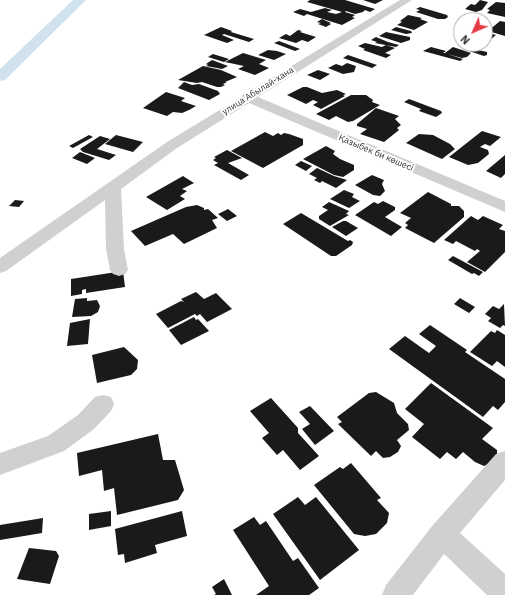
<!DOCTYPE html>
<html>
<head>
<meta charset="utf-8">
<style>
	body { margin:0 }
	#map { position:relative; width:505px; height:595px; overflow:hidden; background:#fff; font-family:"IBM Plex Sans",sans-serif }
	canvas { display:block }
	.north { position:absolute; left:453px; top:12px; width:40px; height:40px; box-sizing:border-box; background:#fff; border:1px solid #adadad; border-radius:50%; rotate:225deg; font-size:11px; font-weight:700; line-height:16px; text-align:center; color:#333 }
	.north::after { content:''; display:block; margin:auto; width:14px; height:18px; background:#e63946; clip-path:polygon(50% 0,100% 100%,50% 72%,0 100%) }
</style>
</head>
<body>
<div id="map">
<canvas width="505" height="595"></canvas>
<div class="north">N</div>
</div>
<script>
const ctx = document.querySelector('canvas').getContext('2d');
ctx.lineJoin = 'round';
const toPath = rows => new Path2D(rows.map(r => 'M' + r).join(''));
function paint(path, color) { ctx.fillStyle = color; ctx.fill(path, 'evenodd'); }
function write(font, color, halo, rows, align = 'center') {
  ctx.font = font + ' "IBM Plex Sans",sans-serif'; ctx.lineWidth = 4; ctx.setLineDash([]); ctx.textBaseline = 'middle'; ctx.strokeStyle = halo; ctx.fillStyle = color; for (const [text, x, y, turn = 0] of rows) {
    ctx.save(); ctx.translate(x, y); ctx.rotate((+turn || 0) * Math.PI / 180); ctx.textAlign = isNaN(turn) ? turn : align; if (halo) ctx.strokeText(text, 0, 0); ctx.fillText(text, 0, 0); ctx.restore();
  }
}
paint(toPath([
	[73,0,86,0,5,80,0,81,0,69,73,0]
]), '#cfe2ee');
paint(toPath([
	[310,0,345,0,375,9,370,12,365,10,363,12,355,14,346,11,345,12,355,15,352,17,355,18,342,25,307,14,304,16,293,12,300,9,311,12,325,8,332,10,327,12,336,14,342,12,307,2],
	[363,0,383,0,375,4],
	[480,0,488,2,482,10,476,12,465,9,471,4,475,5],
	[496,2,505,3,505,17,487,13,490,10,487,9],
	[420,7,447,15,448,17,445,19,438,19,416,12,420,10,416,9],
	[408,15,422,18,420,19,428,22,414,30,397,25,402,22,400,21],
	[322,19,331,23,329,24,331,24,326,27,318,24,321,23,317,22],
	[500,21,505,22,505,36,488,31],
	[221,27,232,31,231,32,254,39,249,42,224,34,222,35,234,40,227,43,204,35],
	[396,27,411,31,412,33,406,34,391,30],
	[298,30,302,31,300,32,316,37,308,42,302,40,296,43,279,38,286,34,290,36],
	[386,32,410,37,410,40,401,43,379,36],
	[485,32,496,35,478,50,487,52,487,55,484,56,463,49,469,44,485,44],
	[376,37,388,42,399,45,396,47,375,43,377,42,371,40],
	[279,41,300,49,295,51,274,43],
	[365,43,382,47,386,45,395,48,385,53,391,55,386,58,363,50,365,49,358,46],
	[431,47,446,51,443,53,445,53,453,47,471,53,467,57,462,58,447,54,463,59,460,61,423,51],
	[268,50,277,51,286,54,274,60,258,55],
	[243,53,266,60,259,64,269,68,255,75,238,69,244,66,225,62],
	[213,54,229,59,224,62,208,57],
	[348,55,377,65,372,68,343,58],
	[212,60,228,66,222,69,206,66,208,65,206,64],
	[347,63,356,66,354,72,343,74,328,68,336,64,342,66],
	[203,66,221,70,237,77,225,82,227,82,223,84,225,85,221,87,217,87,202,82,197,83,178,80],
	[318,70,330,74,320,80,307,75],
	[184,82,192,85,199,84,218,91,220,94,209,100,178,88],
	[303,87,307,87,322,93,337,90,346,94,343,95,345,96,321,109,313,105,318,102,313,100,306,104,287,95],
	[166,92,185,98,181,101,196,106,189,110,182,113,173,112,167,116,143,108],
	[351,95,366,95,373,100,372,102,380,105,353,121,348,122,336,116,329,120,316,114],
	[409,99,441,111,442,113,436,117,419,111,421,109,404,102],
	[376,108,399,116,395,119,401,125,397,128,399,130,384,142,360,134,367,129,357,126,357,124],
	[482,131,501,137,490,146,485,144,480,147,488,150,489,154,478,163,468,165,449,157],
	[265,132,273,136,278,133,281,135,284,133,289,134,303,139,303,145,263,168,231,151],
	[419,134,433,135,450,144,455,149,442,159,406,143],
	[89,135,93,137,73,148,69,146],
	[116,135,143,142,133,152,105,144],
	[100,136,110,139,97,149,116,155,109,160,83,152,80,149],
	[326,146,335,151,333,154,340,159,354,165,354,170,343,177,334,175,303,159],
	[227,150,242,158,228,163,249,175,241,180,214,165,218,163,213,160,216,158,214,157],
	[80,152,95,158,87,164,72,158],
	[505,155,505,174,501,178,486,171],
	[301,161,312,166,306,171,295,165],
	[317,168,334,176,347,180,336,188,322,181,320,183,314,180,317,178,309,174],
	[372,175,384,180,382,184,385,191,380,196,373,195,355,185],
	[183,176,194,183,182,189,187,191,180,196,185,199,167,210,146,197],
	[344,190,354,194,352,197,360,201,349,208,330,199],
	[428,192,451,204,451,206,459,206,464,211,464,217,434,243,405,228,408,225,405,223,411,218,400,213],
	[15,200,24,201,19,207,9,206],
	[383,201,395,207,395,210,385,217,402,227,391,236,355,215,374,202,378,204],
	[329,202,349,211,346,214,349,215,330,226,319,219,319,216,328,210,322,207],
	[197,205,204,208,204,210,208,209,218,218,212,220,217,228,184,244,173,234,145,246,131,231,186,207],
	[228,209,237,216,227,221,218,214],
	[301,213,348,241,350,240,353,242,352,245,336,256,331,256,283,224],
	[471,216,478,220,483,216,503,225,499,229,505,231,505,252,485,272,467,262,480,251,477,249,475,251,456,241,453,244,444,240],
	[343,221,346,221,358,228,346,236,332,227],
	[453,256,483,272,479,276,474,273,472,274,448,260],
	[123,271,125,287,86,293,86,289,82,290,82,294,71,296,71,279],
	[196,292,204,299,216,293,232,309,207,322,200,314,197,316,195,314,168,328,156,314,181,301,184,302,181,299],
	[87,298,87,301,97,300,100,306,98,312,91,316,72,317,75,299],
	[460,298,475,307,469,313,454,304],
	[504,304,505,326,503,325,500,328,488,321,491,318,485,314,493,306,499,309],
	[194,317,196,320,198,319,209,331,181,345,169,330],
	[90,319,88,344,67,346,70,323],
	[430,325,467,350,465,352,505,379,505,402,498,410,493,406,483,417,389,349,405,336,429,353,436,346,419,334],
	[497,330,505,335,505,367,497,361,492,366,470,352,491,331,495,333],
	[124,347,138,360,137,369,131,375,97,383,92,355],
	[431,383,493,428,482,439,497,450,497,456,490,463,484,466,475,462,463,452,456,459,447,452,440,459,412,437,424,424,405,409],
	[376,392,394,403,397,413,408,424,409,430,397,440,401,446,398,452,390,457,383,458,376,451,371,456,338,424,342,422,337,417,369,393],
	[271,398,298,428,298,433,319,456,300,470,283,450,277,455,262,438,269,433,250,411],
	[310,406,334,431,315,445,302,429,310,424,299,412],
	[158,434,163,460,175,460,184,490,178,500,117,515,114,488,104,491,102,470,79,476,77,453],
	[351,463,381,498,377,500,389,513,387,523,376,534,365,536,354,534,314,485,340,467,343,469],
	[298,497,305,505,316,497,359,550,320,580,273,514],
	[111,511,111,526,89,530,89,514],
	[182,511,187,536,155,545,157,553,125,563,124,554,118,555,115,529],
	[254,517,260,525,266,521,293,561,298,558,319,588,309,595,256,595,269,586,233,530],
	[43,518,42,533,0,540,0,525],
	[29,548,56,551,59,556,50,584,17,579],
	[224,579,232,595,214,595,216,594,212,587]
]), '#1a1a1a');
paint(toPath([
	[400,0,412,0,258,97,505,201,505,212,249,103,177,148,121,189,124,249,128,270,125,274,119,276,113,274,110,270,106,249,105,200,6,271,0,273,0,258,167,142,241,97,243,94,247,93,400,0],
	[103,395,111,397,114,404,111,411,94,429,64,451,0,475,0,453,48,436,78,415,95,397,103,395],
	[505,451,505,480,460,533,505,574,505,595,487,595,444,554,413,595,382,595,386,585,433,525,496,454,505,451]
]), '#d0d0d0');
write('9px', '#333', '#fff', [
	["улица Абылай-хана",258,91,-32],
	["Қазыбек би көшесі",376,153,23]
]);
</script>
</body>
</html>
